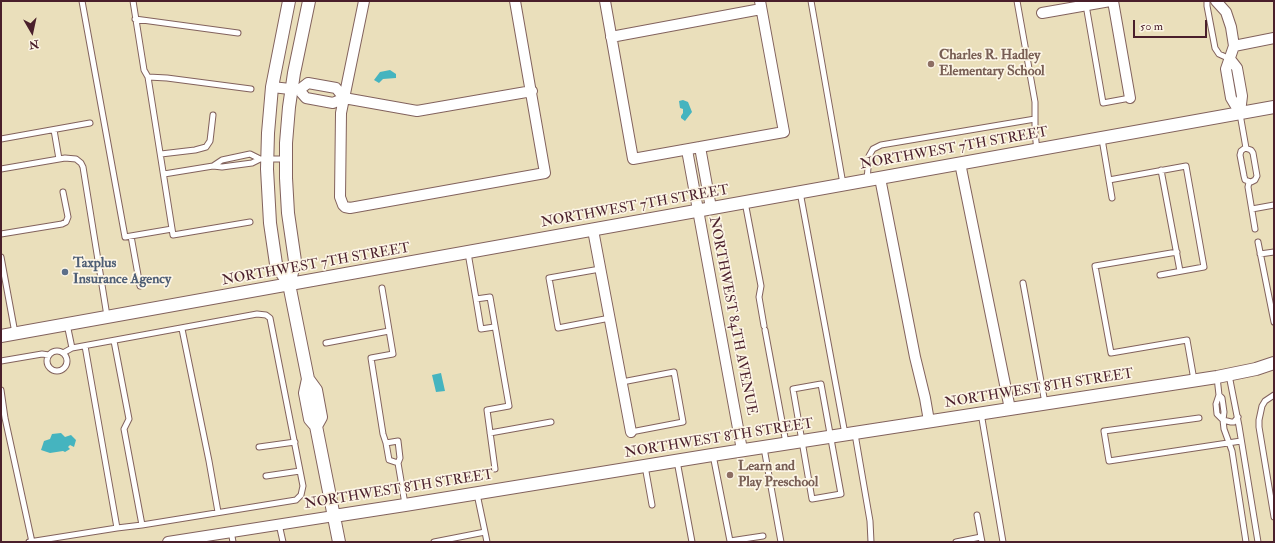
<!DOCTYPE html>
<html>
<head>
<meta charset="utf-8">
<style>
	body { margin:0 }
	#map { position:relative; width:1275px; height:543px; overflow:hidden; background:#eadfbb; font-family:"IM FELL Double Pica",serif }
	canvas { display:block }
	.frame { position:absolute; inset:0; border:2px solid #4a1f2b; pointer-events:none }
	.north { position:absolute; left:12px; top:12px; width:40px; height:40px; -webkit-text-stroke:3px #fcf5e5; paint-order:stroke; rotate:171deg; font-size:11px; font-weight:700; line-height:16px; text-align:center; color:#4a1f2b }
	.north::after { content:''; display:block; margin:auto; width:14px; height:18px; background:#4a1f2b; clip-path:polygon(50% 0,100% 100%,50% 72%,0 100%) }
	.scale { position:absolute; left:1133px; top:20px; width:74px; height:18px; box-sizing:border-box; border:2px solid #4a1f2b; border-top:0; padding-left:5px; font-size:12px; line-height:14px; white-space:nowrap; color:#4a1f2b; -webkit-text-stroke:3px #fcf5e5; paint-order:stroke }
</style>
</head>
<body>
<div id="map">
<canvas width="1275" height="543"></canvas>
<div class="frame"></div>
<div class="north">N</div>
<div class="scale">50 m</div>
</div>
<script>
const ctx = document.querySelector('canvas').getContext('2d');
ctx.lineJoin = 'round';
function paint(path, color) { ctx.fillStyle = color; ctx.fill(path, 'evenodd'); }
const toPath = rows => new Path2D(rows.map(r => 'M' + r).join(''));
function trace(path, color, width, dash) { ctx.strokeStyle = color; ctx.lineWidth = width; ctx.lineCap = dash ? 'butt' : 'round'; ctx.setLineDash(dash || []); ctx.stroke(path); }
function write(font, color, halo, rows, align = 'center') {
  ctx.font = font + ' "IM FELL Double Pica",serif'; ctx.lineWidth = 3.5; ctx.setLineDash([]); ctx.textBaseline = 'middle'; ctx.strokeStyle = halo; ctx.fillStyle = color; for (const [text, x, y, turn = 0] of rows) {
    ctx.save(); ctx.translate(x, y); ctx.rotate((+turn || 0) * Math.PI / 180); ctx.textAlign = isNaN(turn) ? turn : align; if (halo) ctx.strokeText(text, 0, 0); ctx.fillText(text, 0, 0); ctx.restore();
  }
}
paint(toPath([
	[390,70,396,74,396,78,383,79,379,83,374,80,380,72],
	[683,100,688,102,692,112,685,121,681,118,681,116,683,113,683,109,680,108,679,101],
	[441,373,445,391,436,392,432,375],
	[61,433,65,437,71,435,76,440,74,447,70,445,68,447,70,449,65,452,63,451,50,453,41,450,44,441,50,439,52,434]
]), '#45b4bf');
const service = toPath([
	[82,1,125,237,172,229],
	[133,1,144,70,148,77,173,235,250,222],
	[811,1,843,184],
	[1017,1,1035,102,1035,133,1037,150],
	[1207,1,1207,6,1215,48,1219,54,1230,59],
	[1086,5,1103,103,1130,98],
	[135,19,238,33],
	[148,77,167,78,251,89],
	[1240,114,1246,148],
	[54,130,59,159],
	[1,139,90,123],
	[1102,139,1112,198],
	[1245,148,1251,150,1253,153,1257,176,1255,180,1251,182,1245,180,1244,176,1240,155,1241,151,1245,148],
	[161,154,195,150,206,147,210,141,213,115],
	[213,166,222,160,250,154,260,159,286,159],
	[1,169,65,158,76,159,81,163,83,167,107,316],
	[1161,170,1180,271],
	[164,174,213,166,222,167,252,163,260,159],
	[867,180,869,156,873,149,881,145,1035,119],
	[1109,180,1186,166,1204,267,1160,275],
	[1249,182,1248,187,1255,229],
	[800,192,845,434],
	[745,202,761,286,759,297,764,326],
	[1252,209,1274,205],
	[1,234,62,224,66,222,68,217,63,192],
	[131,236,140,286],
	[1258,242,1274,322],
	[1177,252,1095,266,1111,353,1187,340,1194,380],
	[468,253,476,299,490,297,509,406,487,410,495,469],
	[1260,254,1274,252],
	[1,257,15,333],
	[600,269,549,278,558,328,610,318],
	[1023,283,1045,403],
	[382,288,393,354,371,358,383,434,386,443,389,460,398,463,400,458,398,441,386,443],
	[476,299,481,329,494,327],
	[67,324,72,348],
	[182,329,209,461,218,512],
	[765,330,786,443],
	[114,341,129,419,124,429,142,525,117,528],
	[326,343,389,331],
	'47 361a10 10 0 1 1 20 0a10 10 0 1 1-20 0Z',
	[63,353,72,348,257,314,266,315,270,318,303,486,301,495,296,500,142,525],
	[1,361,42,354,49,355],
	[1229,375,1239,426,1258,542],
	[1217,377,1219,395,1222,398,1224,412,1223,420,1224,429,1232,451,1246,542],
	[622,382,674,372,683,422,631,432],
	[821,384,841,494,812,499,793,389,821,384],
	[1,390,5,418,32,542],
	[1219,395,1216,404,1217,414,1223,420,1231,422,1234,422,1238,417],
	[1274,395,1265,401,1262,406,1259,420,1259,427,1274,517],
	[981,413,1003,542],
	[1199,418,1104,431,1109,461,1241,441],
	[490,433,551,422],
	[855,434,870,521,871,542],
	[259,447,295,442],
	[764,448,781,542],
	[713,455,730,541,763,536],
	[677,461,692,542],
	[398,463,405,504],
	[645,466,652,505],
	[266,476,300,471],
	[977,515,981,537],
	[279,524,283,542],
	[231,531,233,542],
	[485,532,487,542],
	[29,542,117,528,85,346],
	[434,542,485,532,477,494],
	[956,542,981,537,982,542]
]);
const minor = toPath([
	[364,1,341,113,340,197,343,205,345,207,350,208,545,173,515,1],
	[605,1,633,159,784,132,760,1],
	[1113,1,1130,98],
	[1216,1,1226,12,1231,27,1234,46,1226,69,1231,98,1240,113],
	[1042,13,1110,1],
	[611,37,761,9],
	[1234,46,1274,38],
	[1230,59,1237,68,1242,96,1240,113],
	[272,87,299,90,306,98,333,103,344,98,336,88,308,83,299,90],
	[344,98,417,111,532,91],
	[700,147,711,208],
	[687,150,742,450],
	[960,163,1010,409],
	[880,178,915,357,925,398,929,421],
	[593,230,631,432],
	[168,542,334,516]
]);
const tertiary = toPath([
	[289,1,272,87,268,133,267,169,270,223,276,264,289,284],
	[1,336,1274,107],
	[308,379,316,390,321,417,316,426,310,419,305,393,308,379,289,284,295,261,288,213,286,178,286,143,289,107,294,73,309,1],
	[316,426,339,542],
	[334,516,405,505,712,455,1217,377,1256,369,1274,363]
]);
trace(service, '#82625d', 7);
trace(minor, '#82625d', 12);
trace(tertiary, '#82625d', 14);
trace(service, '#fff', 5);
trace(minor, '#fff', 10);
trace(tertiary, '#fff', 12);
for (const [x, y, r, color] of [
	[931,64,4,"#8d6e63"],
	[65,272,4,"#5c6f8a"],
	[730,475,4,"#8d6e63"]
]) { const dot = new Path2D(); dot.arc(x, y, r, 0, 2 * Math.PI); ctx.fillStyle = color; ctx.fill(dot); trace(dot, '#fcf5e5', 1.5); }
write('bold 14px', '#785e54', '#fcf5e5', [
	["Charles R. Hadley",939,56],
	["Elementary School",939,72],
	["Learn and",738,467],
	["Play Preschool",738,483]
], 'left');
write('14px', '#4a1f2b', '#fcf5e5', [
	["NORTHWEST 7TH STREET",954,149,-10],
	["NORTHWEST 7TH STREET",635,207,-10],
	["NORTHWEST 7TH STREET",316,265,-10],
	["NORTHWEST 84TH AVENUE",732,316,79],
	["NORTHWEST 8TH STREET",1039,389,-9],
	["NORTHWEST 8TH STREET",719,439,-9],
	["NORTHWEST 8TH STREET",399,490,-9]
]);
write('bold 14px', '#4e5e75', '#fcf5e5', [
	["Taxplus",73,264],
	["Insurance Agency",73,280]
], 'left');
</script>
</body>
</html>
